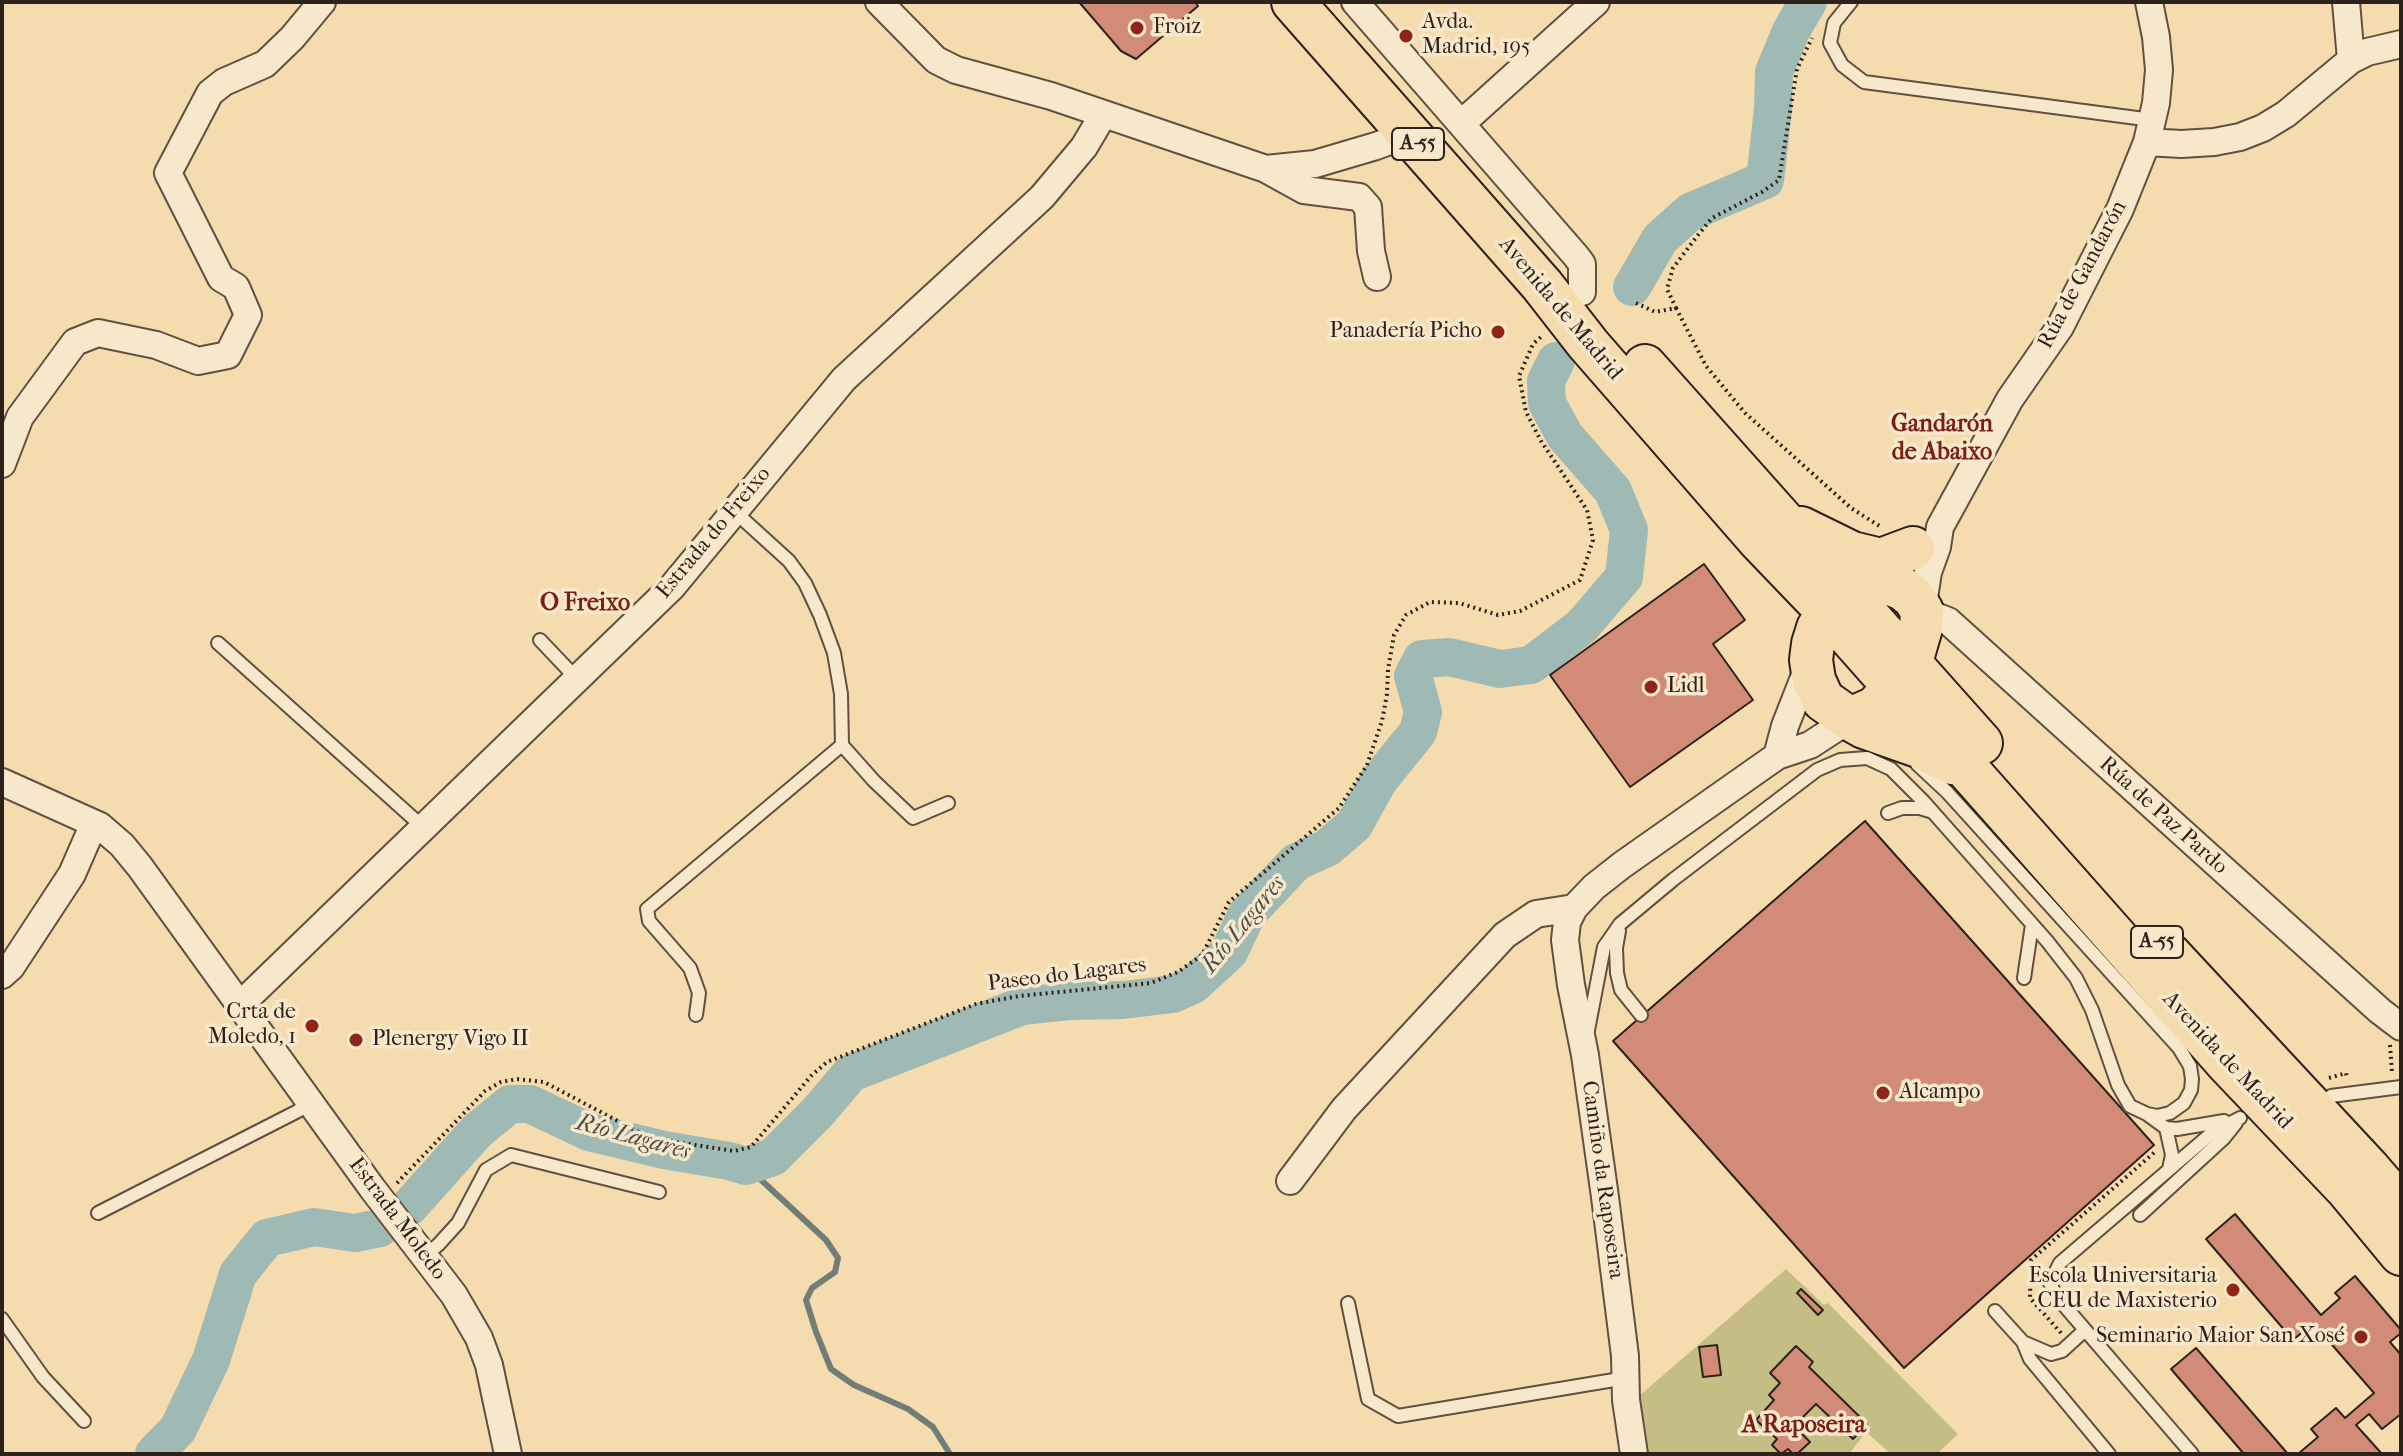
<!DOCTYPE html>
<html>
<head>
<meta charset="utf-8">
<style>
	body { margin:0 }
	#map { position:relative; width:2403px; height:1456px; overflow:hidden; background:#f5dcaf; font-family:"IM FELL French Canon",serif }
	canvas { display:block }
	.frame { position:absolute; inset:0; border:4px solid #2d211c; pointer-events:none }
</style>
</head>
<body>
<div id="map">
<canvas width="2403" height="1456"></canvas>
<div class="frame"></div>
</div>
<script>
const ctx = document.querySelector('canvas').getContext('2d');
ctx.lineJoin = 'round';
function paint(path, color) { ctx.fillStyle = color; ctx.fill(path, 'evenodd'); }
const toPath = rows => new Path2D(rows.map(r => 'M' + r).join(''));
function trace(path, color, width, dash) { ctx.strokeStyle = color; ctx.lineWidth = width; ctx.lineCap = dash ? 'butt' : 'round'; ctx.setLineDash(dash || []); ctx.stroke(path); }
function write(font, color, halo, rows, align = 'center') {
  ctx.font = font + ' "IM FELL French Canon",serif'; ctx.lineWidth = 7; ctx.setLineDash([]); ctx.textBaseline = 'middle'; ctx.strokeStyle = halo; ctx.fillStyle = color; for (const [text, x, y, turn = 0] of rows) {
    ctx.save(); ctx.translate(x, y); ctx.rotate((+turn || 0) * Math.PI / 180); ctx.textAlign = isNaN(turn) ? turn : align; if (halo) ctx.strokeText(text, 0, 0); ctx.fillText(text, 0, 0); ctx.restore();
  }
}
paint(toPath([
	[1786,1269,1824,1305,1828,1303,1958,1434,1937,1454,1891,1454,1866,1432,1849,1454,1647,1454,1639,1396]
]), '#c4be85');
trace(toPath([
	[746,1166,826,1240,838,1258,835,1272,812,1288,806,1300,816,1332,831,1369,854,1385,908,1409,933,1427,950,1454]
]), '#717d77', 6);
trace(toPath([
	[1632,287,1660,239,1690,212,1765,180,1773,109,1774,72,1791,31,1808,2],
	[409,1207,477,1131,510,1104,530,1104,589,1132,664,1150,729,1161,746,1166,773,1157,817,1113,851,1073,1022,1006,1069,1001,1123,1000,1173,994,1193,985,1229,952,1247,914,1296,862,1327,848,1354,825,1379,780,1418,732,1423,712,1413,676,1422,659,1449,657,1500,669,1531,665,1582,626,1624,577,1629,530,1613,491,1565,436,1547,403,1546,381,1556,361],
	[154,1454,178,1429,211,1360,238,1274,267,1238,314,1227,355,1233,380,1228]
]), '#9fbab4', 38);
const building = toPath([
	[1079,2,1195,2,1198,6,1136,59,1121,51,1079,2],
	[1704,564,1745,620,1713,644,1753,700,1630,787,1550,675,1704,564],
	[1865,821,2154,1145,1904,1368,1613,1041,1865,821],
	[2235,1214,2321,1315,2340,1298,2335,1293,2355,1276,2401,1330,2401,1333,2390,1342,2401,1355,2401,1414,2382,1429,2369,1414,2356,1425,2382,1454,2298,1454,2318,1437,2311,1429,2336,1408,2345,1418,2374,1393,2313,1323,2293,1340,2206,1239,2235,1214],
	[1801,1289,1823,1310,1818,1315,1797,1293,1801,1289],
	[1717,1345,1721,1375,1703,1377,1699,1347,1717,1345],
	[1796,1346,1813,1362,1809,1367,1867,1424,1853,1439,1816,1404,1794,1426,1810,1442,1797,1454,1793,1454,1788,1449,1781,1454,1772,1445,1777,1439,1756,1420,1774,1400,1769,1395,1780,1383,1770,1373,1796,1346],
	[2196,1348,2288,1454,2244,1454,2171,1369,2196,1348]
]);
paint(building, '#d28b77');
trace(building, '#2d211c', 2);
const service = toPath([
	[1851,2,1834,23,1830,43,1842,65,1864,82,2152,120],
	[734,511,789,561,805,583,820,615,834,653,841,694,842,745,874,781,913,818,948,803],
	[540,640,577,679],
	[218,643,424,828],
	[1888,813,1902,808,1920,808,1933,812],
	[1619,931,1616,948,1617,973,1621,990,1641,1015],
	[2024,978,2032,925],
	[696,1015,699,993,690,968,649,921,647,909,842,745],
	[1588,1030,1604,947,1620,924,1674,879,1817,770,1840,760,1867,758,1891,769,1924,802,2047,941,2076,978,2092,1010,2118,1085,2130,1106,2147,1114,2157,1116,2170,1113,2184,1103,2191,1090,2192,1079,2190,1066,2179,1048,1947,792,1917,764],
	[2331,1096,2401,1087],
	[2148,1115,2166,1128,2177,1129,2224,1121],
	[2166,1128,2172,1155,2169,1169],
	[98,1213,298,1111,309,1101],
	[2140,1215,2224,1138,2236,1123],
	[424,1256,438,1245,458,1223,486,1170,511,1155,659,1192],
	[1348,1303,1368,1399,1398,1416,1626,1378],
	[1995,1311,2023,1342,2051,1354,2062,1351,2085,1330],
	[2,1319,43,1377,84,1421],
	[2023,1342,2030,1359,2109,1454],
	[2192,1454,2056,1296,2050,1283,2060,1263,2213,1132,2240,1118]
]);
const minor = toPath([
	[879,2,936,60,956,70,1051,96,1266,169,1315,164,1376,146,1409,134],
	[1355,2,1576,256,1582,264,1582,292],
	[2149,2,2156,37,2159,70,2156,103,2147,142,2120,209,2060,327,2010,399,1940,527,1937,547,1928,572,1922,611,1948,621,2380,1011,2401,1027],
	[2346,2,2351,60],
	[1462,123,1596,2],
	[2147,142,2181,144,2214,142,2240,137,2263,128,2286,114,2351,60,2367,52,2401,44],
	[1266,169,1304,190,1359,197,1368,207,1371,251,1377,277],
	[2,464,20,417,75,342,98,333,156,345,198,361,228,355,248,315,236,287,221,278,168,173,210,93,224,82,265,64,292,38,322,2],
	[1777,756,1785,726,1809,665],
	[2,782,100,826,122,845,140,867,372,1188,454,1295,479,1338,489,1365,508,1454],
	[2,975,11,967,72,874,89,835],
	[240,1005,672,587,844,379,1042,197,1084,147,1103,115],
	[1290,1181,1344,1109,1505,935,1536,914,1574,908],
	[1634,1454,1626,1400,1625,1356,1605,1197,1585,1055,1571,985,1565,940,1567,922,1574,908,1594,887,1622,865,1777,756,1810,745,1850,719]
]);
const trunk = toPath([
	[1293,2,1542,285,1588,344,1758,539,1829,613,2229,1065,2348,1190,2401,1254],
	[1645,366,1981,743],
	[1801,528,1852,553,1881,560,1913,548],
	[1878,584,1891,584,1903,589,1914,598,1922,611,1921,628,1911,662,1894,688,1875,708,1850,719,1823,700,1814,680,1811,660,1813,644,1818,628,1829,613,1850,594,1878,584],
	[1850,719,1864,727,1921,747,1952,763],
	[2169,954,2369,1169,2401,1206]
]);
trace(service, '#5f5041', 16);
trace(minor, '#5f5041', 30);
trace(trunk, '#2d211c', 46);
trace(toPath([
	[1636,303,1655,312,1676,308,1667,289,1673,268,1698,235,1712,218,1762,192,1779,180,1797,69,1812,38],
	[1676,308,1706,366,1745,413,1851,508,1881,527],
	[2390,1045,2392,1072],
	[2329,1078,2346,1073,2347,1078],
	[397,1183,485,1091,501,1082,517,1079,544,1082,650,1138,734,1151,751,1147,811,1076,827,1062,976,1004,1019,996,1151,983,1178,972,1202,955,1229,902,1339,808,1367,765,1382,721,1387,694,1388,670,1394,635,1406,615,1430,602,1459,603,1498,615,1520,611,1580,580,1593,540,1587,510,1541,441,1526,412,1519,376,1533,344,1542,336],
	[2061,1333,2030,1298,2031,1260,2156,1151]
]), '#2d211c', 4, [2, 4]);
trace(service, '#f8e8cb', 12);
trace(minor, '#f8e8cb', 26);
trace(trunk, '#f5dcaf', 42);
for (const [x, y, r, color] of [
	[1137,28,8,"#8f2418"],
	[1406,36,8,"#8f2418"],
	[1498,332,8,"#8f2418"],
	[1651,687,8,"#8f2418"],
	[312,1026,8,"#8f2418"],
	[356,1040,8,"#8f2418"],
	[1883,1093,8,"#8f2418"],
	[2233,1290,8,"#8f2418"],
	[2361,1337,8,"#8f2418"]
]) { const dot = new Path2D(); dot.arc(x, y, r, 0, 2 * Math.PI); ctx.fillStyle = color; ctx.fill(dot); trace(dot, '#f8e8cb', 3); }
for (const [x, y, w] of [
	[1418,144,52],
	[2157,942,52]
]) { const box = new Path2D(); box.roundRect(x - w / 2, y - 16, w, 32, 6); ctx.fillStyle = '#f8e8cb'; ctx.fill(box); trace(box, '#2d211c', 2); }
write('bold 20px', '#2d211c', null, [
	["A-55",1418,144],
	["A-55",2157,942]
]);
write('22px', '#2d211c', '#f8e8cb', [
	["Avda.",1422,23],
	["Madrid, 195",1422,48],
	["Froiz",1153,28],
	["Panadería Picho",1482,332,"right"],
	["Lidl",1667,687],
	["Crta de",296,1013,"right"],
	["Moledo, 1",296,1038,"right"],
	["Plenergy Vigo II",372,1040],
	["Alcampo",1899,1093],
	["Escola Universitaria",2217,1277,"right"],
	["CEU de Maxisterio",2217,1302,"right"],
	["Seminario Maior San Xosé",2345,1337,"right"]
], 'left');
write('22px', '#2d211c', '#f8e8cb', [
	["Rúa de Gandarón",2083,275,-62],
	["Avenida de Madrid",1560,309,50],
	["Estrada do Freixo",714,533,-50],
	["Rúa de Paz Pardo",2163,816,42],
	["Paseo do Lagares",1067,975,-7],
	["Avenida de Madrid",2227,1061,47],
	["Camiño da Raposeira",1602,1180,82],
	["Estrada Moledo",397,1219,53]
]);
write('bold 24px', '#7a1f14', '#f8e8cb', [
	["Gandarón",1942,425],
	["de Abaixo",1942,453],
	["O Freixo",585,604],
	["A Raposeira",1804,1426]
]);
write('italic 24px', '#4f4f4a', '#f8e8cb', [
	["Río Lagares",1244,925,-51],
	["Río Lagares",633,1138,15]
]);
</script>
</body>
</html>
